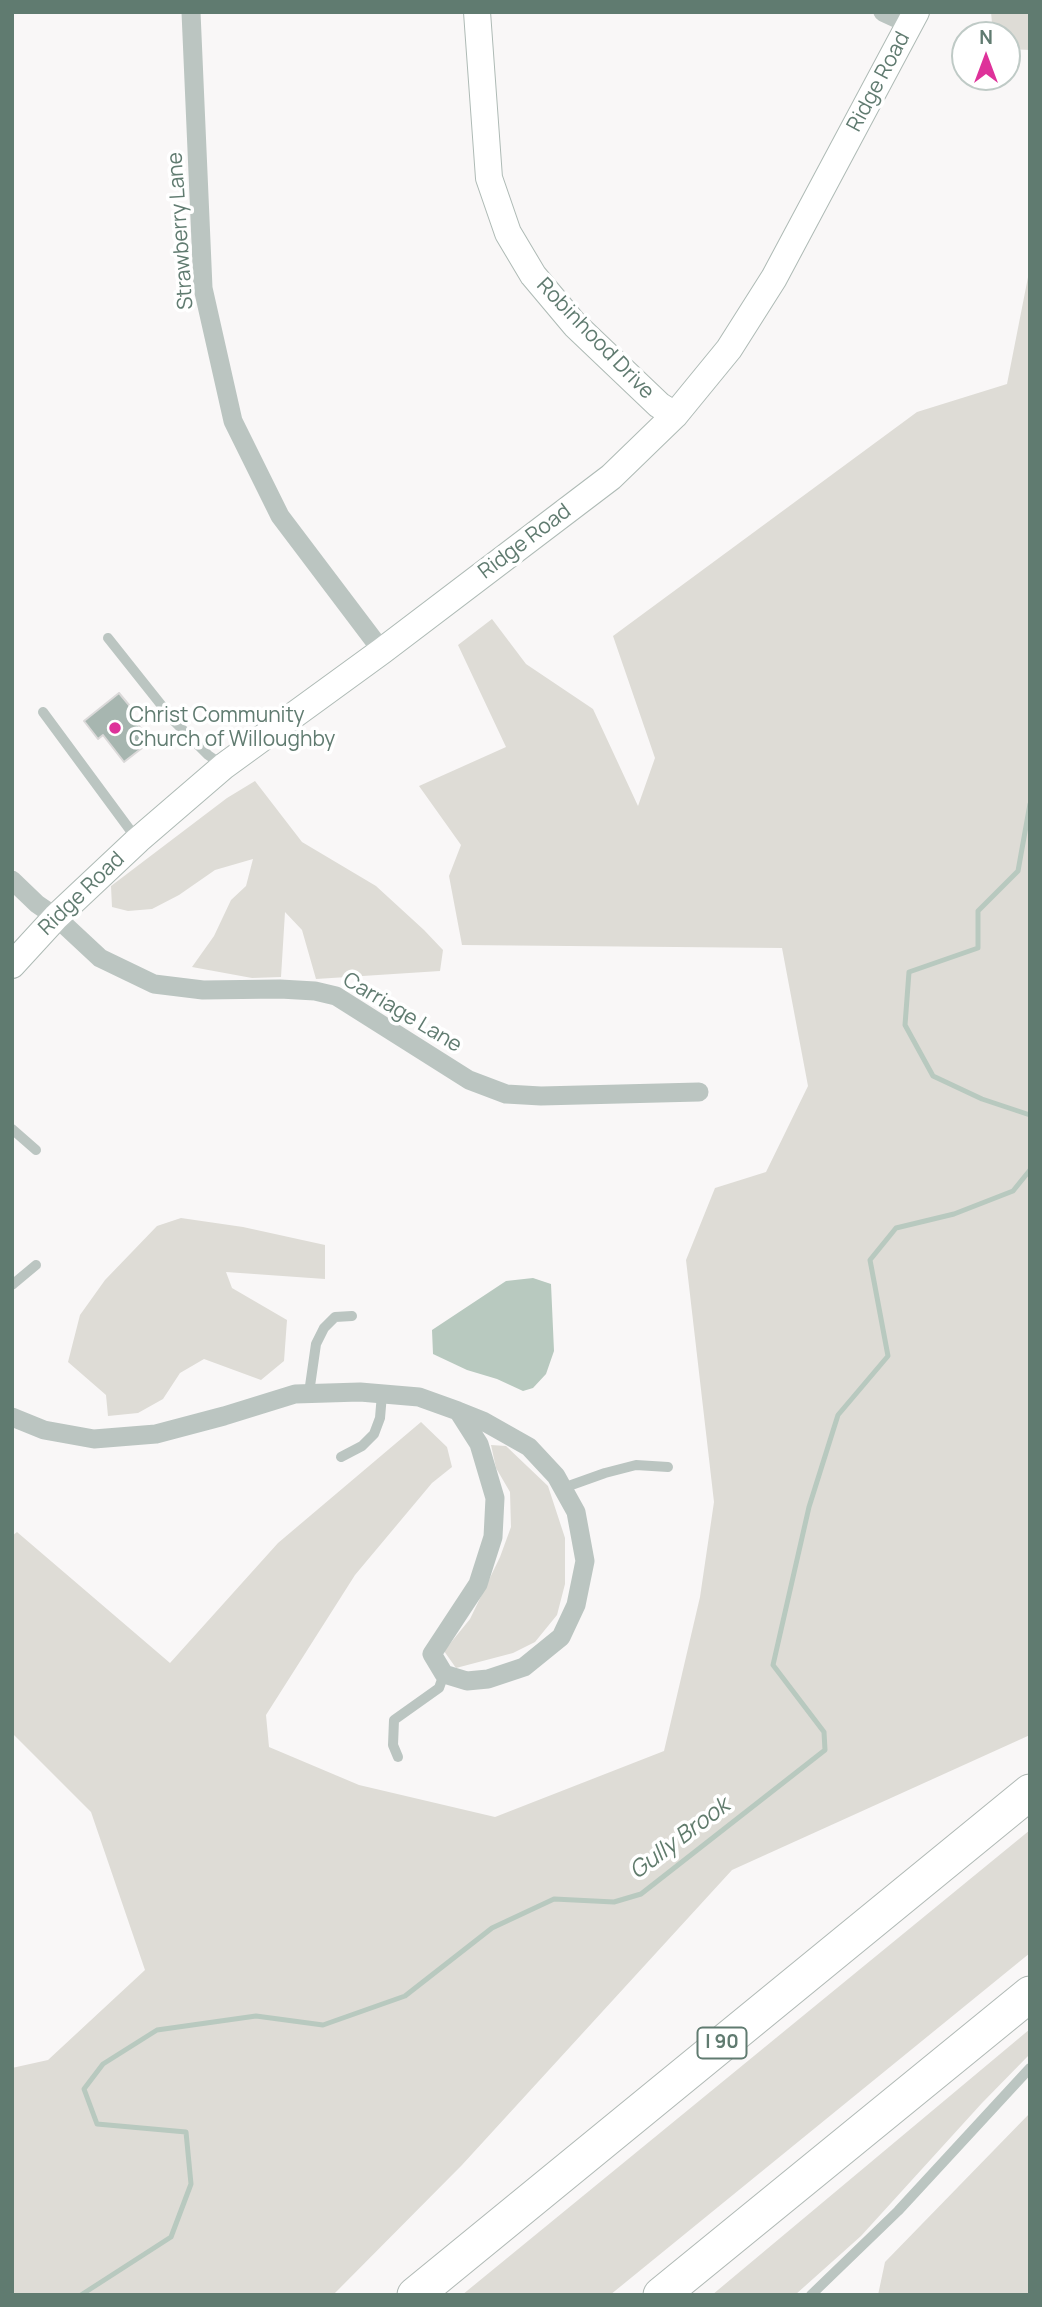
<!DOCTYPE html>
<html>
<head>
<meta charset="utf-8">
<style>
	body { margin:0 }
	#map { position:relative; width:1042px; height:2307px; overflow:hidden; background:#f9f7f7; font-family:Manrope,sans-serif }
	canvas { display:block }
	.frame { position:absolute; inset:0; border:14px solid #607b70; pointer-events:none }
	.north { position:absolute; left:951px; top:21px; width:70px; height:70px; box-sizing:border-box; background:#fff; border:2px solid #bfcac6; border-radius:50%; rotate:0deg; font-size:19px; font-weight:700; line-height:28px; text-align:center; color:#607b70 }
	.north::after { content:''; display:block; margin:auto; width:24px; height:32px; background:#de329a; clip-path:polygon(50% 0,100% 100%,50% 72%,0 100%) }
</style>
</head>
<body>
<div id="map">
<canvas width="1042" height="2307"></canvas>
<div class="frame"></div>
<div class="north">N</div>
</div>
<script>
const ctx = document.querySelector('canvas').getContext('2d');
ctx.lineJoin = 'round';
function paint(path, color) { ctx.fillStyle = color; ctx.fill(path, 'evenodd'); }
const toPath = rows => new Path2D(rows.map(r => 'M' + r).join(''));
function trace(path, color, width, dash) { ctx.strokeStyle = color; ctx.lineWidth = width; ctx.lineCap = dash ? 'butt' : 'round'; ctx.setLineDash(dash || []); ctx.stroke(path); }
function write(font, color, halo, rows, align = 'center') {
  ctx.font = font + ' Manrope,sans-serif'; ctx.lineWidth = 7; ctx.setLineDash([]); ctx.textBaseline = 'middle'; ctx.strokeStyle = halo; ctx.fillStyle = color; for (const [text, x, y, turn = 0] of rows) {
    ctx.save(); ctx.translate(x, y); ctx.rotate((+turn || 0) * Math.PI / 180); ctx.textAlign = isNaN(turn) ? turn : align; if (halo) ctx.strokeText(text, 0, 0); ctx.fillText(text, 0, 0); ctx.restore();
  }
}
paint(toPath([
	[991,12,1030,12,1030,50,1007,49,1007,35,993,35],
	[1030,267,1030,1735,732,1870,462,2165,333,2295,12,2295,12,2068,48,2060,145,1970,91,1812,12,1733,12,1536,17,1532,170,1663,278,1543,421,1422,447,1447,452,1467,432,1483,355,1575,266,1715,269,1747,359,1785,495,1817,664,1751,700,1597,714,1502,686,1260,715,1188,766,1172,808,1086,782,948,462,945,449,876,461,845,419,786,506,747,458,645,492,619,526,664,593,709,638,806,655,758,613,636,917,412,1007,384],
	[255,781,302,842,376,886,424,930,443,950,440,971,316,979,302,930,285,912,281,977,252,978,192,967,214,936,231,900,246,886,253,859,215,870,179,895,152,909,128,911,112,907,111,886,227,798],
	[181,1218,243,1227,325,1245,325,1279,226,1272,232,1288,287,1320,284,1361,261,1380,204,1359,180,1373,163,1399,138,1413,108,1416,106,1395,68,1362,80,1315,105,1280,157,1226],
	[491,1445,506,1446,548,1486,565,1538,565,1584,557,1615,535,1642,513,1653,456,1668,444,1651,470,1619,500,1557,511,1527,510,1492,496,1468],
	[1030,1830,1030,1953,610,2295,462,2295],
	[1030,2029,1030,2054,982,2103,861,2236,795,2295,712,2295],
	[1030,2113,1030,2295,878,2295,885,2262]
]), '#dedcd6');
paint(toPath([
	[533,1278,551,1284,554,1351,546,1374,533,1388,523,1391,497,1379,467,1370,433,1354,432,1330,506,1281]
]), '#b8c9bf');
trace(toPath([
	[1030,804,1018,871,978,911,978,948,909,972,905,1025,933,1076,982,1099,1030,1115],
	[81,2295,171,2237,191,2184,186,2132,97,2124,84,2089,103,2064,157,2030,256,2016,323,2025,405,1996,492,1928,554,1899,614,1902,641,1894,825,1750,824,1732,773,1665,809,1507,838,1415,888,1356,870,1260,896,1228,954,1214,1013,1191,1030,1170]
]), '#b8c9bf', 5);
const building = toPath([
	[119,693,134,711,130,715,151,741,124,762,103,735,98,739,84,721,119,693]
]);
paint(building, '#a7b6b0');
trace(building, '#dbd9d9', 2);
const secondary = toPath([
	[477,12,489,178,508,233,533,275,575,325,659,405,675,415],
	[12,965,56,917,138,840,224,766,382,651,611,477,675,415,729,349,774,278,916,12]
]);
const highway = toPath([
	[415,2295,1030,1792],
	[661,2295,1030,1994]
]);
trace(secondary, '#aebab5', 28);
trace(highway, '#b0b9b5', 37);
trace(toPath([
	[108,638,174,721,208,755,224,766],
	[43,712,136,838],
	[12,1129,36,1150],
	[12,1285,36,1265],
	[309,1393,316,1344,324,1328,335,1317,352,1316],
	[341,1457,362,1446,374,1434,380,1418,382,1394],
	[563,1488,605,1473,636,1465,668,1467],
	[398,1757,393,1745,394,1720,439,1688,444,1674],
	[811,2295,898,2211,1030,2068]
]), '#bbc5c1', 10);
trace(toPath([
	[191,12,203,288,233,421,280,516,382,651],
	[883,12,909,24],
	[12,880,37,904,56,917,100,958,154,984,203,990,280,989,315,991,336,996,469,1080,506,1094,541,1096,699,1092],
	[12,1417,44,1430,94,1439,156,1434,224,1416,295,1394,360,1392,419,1397,458,1411,483,1421,529,1447,556,1476,576,1512,585,1561,576,1605,561,1637,524,1667,488,1679,467,1681,444,1674,432,1654,478,1584,493,1537,495,1498,479,1444,458,1411]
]), '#bbc5c1', 19);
trace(secondary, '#fff', 26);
trace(highway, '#fff', 35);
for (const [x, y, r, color] of [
	[115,728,7,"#de329a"]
]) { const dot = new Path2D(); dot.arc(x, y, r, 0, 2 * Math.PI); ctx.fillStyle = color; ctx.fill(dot); trace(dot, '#fff', 2.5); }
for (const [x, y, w] of [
	[722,2043,49]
]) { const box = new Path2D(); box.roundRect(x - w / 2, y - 15.5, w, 31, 5); ctx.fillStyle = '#fff'; ctx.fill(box); trace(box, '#607b70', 2); }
write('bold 19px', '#607b70', null, [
	["I 90",722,2043]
]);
write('21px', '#607b70', '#fff', [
	["Ridge Road",879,82,-62],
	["Strawberry Lane",181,231,-94],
	["Robinhood Drive",595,339,46],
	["Ridge Road",525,542,-37],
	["Ridge Road",82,894,-44],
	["Carriage Lane",402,1013,31]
]);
write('21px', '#607b70', '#fff', [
	["Christ Community",129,716],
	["Church of Willoughby",129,740]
], 'left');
write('italic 23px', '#607b6c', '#fff', [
	["Gully Brook",680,1839,-37]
]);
</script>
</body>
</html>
